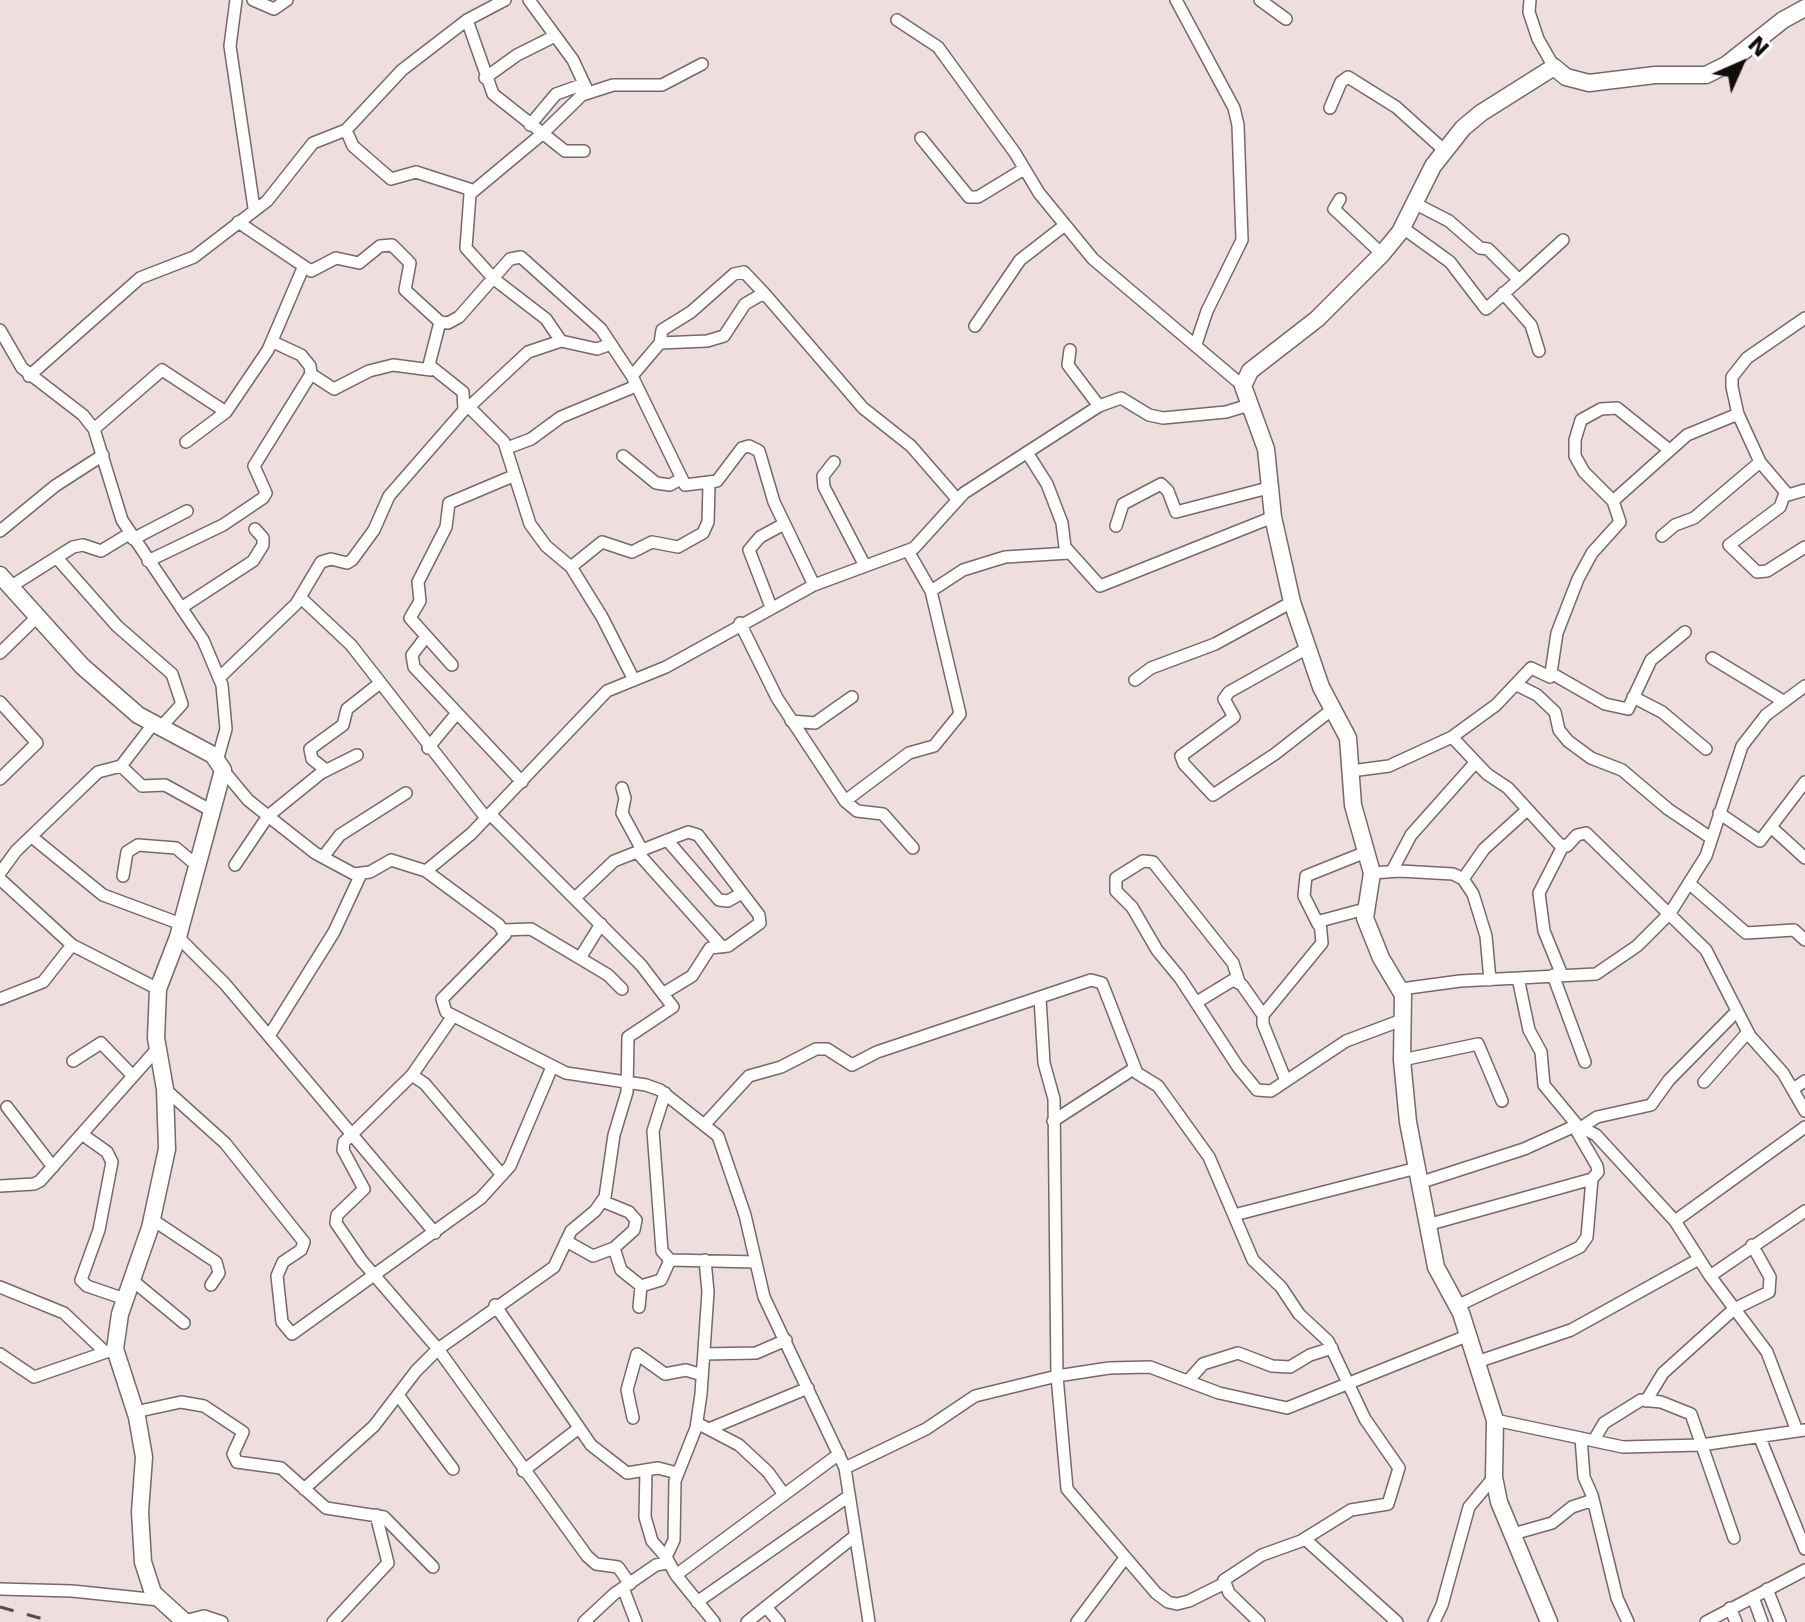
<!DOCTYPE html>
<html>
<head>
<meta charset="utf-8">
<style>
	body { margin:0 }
	#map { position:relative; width:1805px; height:1622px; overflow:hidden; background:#efdede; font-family:"DejaVu Sans",sans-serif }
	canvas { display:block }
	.north { position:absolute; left:1701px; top:24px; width:80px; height:80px; -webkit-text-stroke:6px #fff; paint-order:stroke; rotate:45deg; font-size:22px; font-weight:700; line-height:32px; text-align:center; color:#130e0e }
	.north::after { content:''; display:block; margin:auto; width:28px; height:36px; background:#130e0e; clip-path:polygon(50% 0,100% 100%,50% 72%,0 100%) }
</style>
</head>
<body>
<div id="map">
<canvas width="1805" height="1622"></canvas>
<div class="north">N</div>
</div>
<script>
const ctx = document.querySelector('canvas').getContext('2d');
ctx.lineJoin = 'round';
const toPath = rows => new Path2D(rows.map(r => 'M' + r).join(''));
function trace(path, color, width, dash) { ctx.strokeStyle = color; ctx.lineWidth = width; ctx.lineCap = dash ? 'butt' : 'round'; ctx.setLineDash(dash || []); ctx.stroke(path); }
const street = toPath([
	[236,0,230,46,254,208],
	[253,0,274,9,287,0],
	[529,0,573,60,588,92],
	[1176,0,1234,108,1238,125,1242,240,1207,311,1196,344],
	[1260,0,1286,19],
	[1530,0,1529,12,1538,39,1554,67],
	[467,20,493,94,565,151,584,151],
	[897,20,938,47,1015,153,1039,193,1093,259,1243,386],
	[485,78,517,55,555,36],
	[1330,108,1341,82,1348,77,1396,107,1445,151],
	[530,125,556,94,584,84],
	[346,130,353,146,391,179,416,172,472,190],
	[921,138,969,197,978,197,1024,169],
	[1340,199,1334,209,1382,254],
	[1414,203,1449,221,1480,248,1488,249,1519,280,1563,240],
	[238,222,311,271,336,258,359,263,380,246,392,245,410,263,405,290,440,322,448,323,459,317,510,259,521,257,601,329,632,376,685,485,717,481,742,448,749,446,759,451,774,502,814,585],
	[1403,228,1450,262,1486,309,1519,280],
	[1503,293,1531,325,1539,351],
	[1805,318,1747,358,1732,377,1732,387,1738,414,1760,462,1788,495,1805,490],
	[975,326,1020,260,1065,225],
	[0,330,22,368,83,415,94,429,122,520,203,640,222,685,226,729,217,761],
	[561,341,546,319,494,279,466,248,470,194,542,134,582,95,613,85,662,85,702,64],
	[660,343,662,330,691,312,734,274,744,272,764,293],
	[1070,350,1068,365,1099,406],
	[311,374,334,389,369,371,393,365,431,370],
	[29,376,140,278,194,257,267,201,313,143,346,130,402,70,467,20,505,0],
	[632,376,660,343,707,341,724,336,745,304,764,293,863,408,911,446,957,499],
	[466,404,504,442,530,524,546,546,571,567,602,617,634,680],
	[469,407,528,352,561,341,597,349,611,344],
	[94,429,162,370,226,412],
	[186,442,226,412,268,350,303,268],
	[507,448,531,439,561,417,636,386],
	[1028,454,1047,484,1062,523,1065,547,1100,586,1273,517],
	[623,456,656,483,670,485,679,480],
	[834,462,823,476,824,487,864,564],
	[1785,493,1780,507,1729,545,1757,572,1767,571,1805,547],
	[1613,501,1687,435,1738,414],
	[1116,526,1123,504,1161,484,1168,491,1176,512,1272,487],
	[0,531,55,486,103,455],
	[1662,536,1675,525,1694,518,1760,462],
	[133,539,187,511],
	[57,558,117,626,172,674,182,704,161,727],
	[148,561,223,525,263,498,266,493,254,466,311,374,310,366,301,355,273,342],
	[571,567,602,542,632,552,652,542,678,547,703,533,708,522,709,485],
	[10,587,73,547,83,545,101,551,129,534],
	[931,591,963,570,1005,557,1069,553],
	[300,597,351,645,486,818],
	[771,607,749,550,760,537,784,524],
	[181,608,253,561,263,545,263,538,255,529],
	[740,623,777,698,845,801,857,811,883,814,913,848],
	[425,638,412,655,414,667,522,782],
	[1306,649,1229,692,1224,699,1234,717,1181,756,1184,764,1213,795,1275,754,1334,708],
	[0,653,36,618],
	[1712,658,1783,701],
	[452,665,410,618,420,601,418,582,446,527,449,503,513,476],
	[1551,673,1557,633,1578,579,1592,553,1620,522,1613,501,1584,472,1575,456,1575,440,1581,420,1601,409,1617,408,1668,449],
	[220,677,296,604,321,562,331,559,347,563,352,560,374,530,389,496,464,410,463,392,429,365,440,322],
	[1135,680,1151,668,1215,644,1292,602],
	[1517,685,1537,695,1555,712,1559,730,1568,741,1591,758,1622,770,1668,809,1711,838],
	[1633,697,1662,712,1706,749],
	[0,702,37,743,0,779],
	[791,721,815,723,852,697],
	[1452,737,1487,774,1508,788,1559,844,1567,846,1577,835,1586,833,1706,950,1750,1036,1783,1073,1805,1111],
	[428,748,457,713],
	[121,766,142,786,165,785,212,811],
	[223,770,248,800,268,816,315,853,354,874,370,872,391,860,426,871,471,834,607,691,666,667,814,585,914,548,964,493,1099,406,1121,398,1149,415,1163,418,1226,412,1249,405],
	[326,770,312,759,310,749,343,725,347,709,380,683],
	[1351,771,1389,766,1452,737,1496,705,1531,668,1550,677,1551,673,1605,704,1628,709,1651,660,1685,632],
	[622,788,625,798,622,813,642,850],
	[845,801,909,753,934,746,960,714,931,591,908,551],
	[1719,813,1760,841,1805,782],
	[1771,827,1805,858],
	[32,837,103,895,181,924],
	[667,840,719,900,728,901,742,893],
	[637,852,722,947],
	[323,857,340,835,406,793],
	[235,865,268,816,321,773,357,755],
	[426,871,499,925,505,935,442,999,446,1012,566,1073,646,1085,660,1090,718,1136,745,1215,764,1297,845,1468,869,1622],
	[1392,871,1411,835,1475,763],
	[0,873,16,851,98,772,121,766,154,723],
	[1372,873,1400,871,1453,874,1463,879,1473,894,1486,936,1490,980],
	[123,876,127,852,138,845,176,848,195,864],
	[0,879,72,945,158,989],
	[1463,879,1484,849,1527,810],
	[1690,884,1746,933,1794,930,1805,940],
	[575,898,614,861,688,832,698,835,759,915,760,923,728,946,710,948,692,976,664,993],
	[1318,924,1304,896,1306,876,1366,852],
	[503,930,531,929,608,975,622,989],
	[178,937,225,984,435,1233],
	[580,958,601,924],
	[1553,975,1585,1062],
	[1562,975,1544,931,1539,893,1563,846],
	[1239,982,1233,963,1153,862,1143,861,1116,878,1116,891,1132,907,1157,950,1180,978,1238,1067,1257,1090,1271,1091,1346,1041,1402,1020],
	[1401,989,1460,981,1596,974,1637,946,1670,913,1706,856,1742,746,1766,715,1805,686],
	[1040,998,1044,1063,1054,1099,1057,1376,1067,1489,1156,1593,1168,1602,1177,1604,1189,1601,1223,1584],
	[0,999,43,982,72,945],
	[1197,1002,1233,980,1242,985,1263,1015],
	[453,1016,412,1075,344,1142,343,1150,364,1189,337,1215,336,1223,362,1261,438,1349,587,1556,596,1564,618,1567,630,1584],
	[269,1036,334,932,361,874],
	[1402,1060,1478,1044,1502,1101],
	[73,1061,101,1043,132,1075],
	[412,1075,425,1084,502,1175],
	[1286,1081,1263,1024,1263,1015,1322,943,1320,921,1365,909],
	[1704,1082,1748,1032],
	[165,1089,225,1143,304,1242,301,1250,283,1262,277,1276,282,1322,292,1334,481,1198,510,1166,552,1067],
	[1793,1089,1805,1081],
	[665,1093,653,1131,662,1251,670,1260,756,1262],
	[7,1107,53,1167],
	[1053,1121,1135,1068],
	[705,1124,749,1076,781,1067,816,1049,827,1049,852,1065,877,1052,1091,980,1102,983,1137,1073,1158,1086,1209,1157,1253,1260,1281,1287,1299,1314,1328,1341,1365,1419,1399,1468,1388,1504,1351,1510,1301,1541,1262,1555,1224,1580,1229,1593,1259,1622],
	[1577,1125,1596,1135,1675,1221,1710,1276,1767,1352,1797,1431],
	[1582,1127,1597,1117,1651,1105,1669,1080,1737,1011],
	[83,1135,107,1152,112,1162,99,1230,81,1280,87,1286,125,1299],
	[1419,1183,1524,1149,1577,1125,1544,1085,1541,1052,1529,1030,1518,978],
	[0,1186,34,1184,40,1181,158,1048],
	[602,1201,629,1212,636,1220,634,1230,614,1248],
	[1234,1215,1417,1168],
	[153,1220,216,1262,219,1273,211,1285],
	[1675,1221,1805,1127],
	[1427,1225,1592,1179,1598,1172,1597,1166,1575,1128],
	[566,1241,593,1256,614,1248,621,1270,641,1286,639,1307],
	[705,1260,708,1292,701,1394,696,1428,675,1481,674,1540,666,1557,676,1575,714,1622],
	[1710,1276,1805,1211],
	[132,1280,184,1323],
	[641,1286,661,1280,670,1260],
	[0,1287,64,1313,104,1351],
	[495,1305,591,1445,627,1473,658,1468,677,1473],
	[1457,1306,1580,1247,1587,1237,1592,1179],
	[0,1354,34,1377,115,1349],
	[704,1354,756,1353,786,1340],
	[1477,1362,1571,1330,1699,1259],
	[1188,1381,1203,1364,1238,1353,1272,1366,1290,1367,1310,1355,1332,1348],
	[398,1395,453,1469],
	[1646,1401,1663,1373,1734,1309,1769,1292,1770,1277,1752,1245],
	[135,1412,181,1402,204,1406,243,1432,233,1454,237,1462,281,1468,326,1508,384,1517,433,1567],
	[633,1418,627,1390,637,1354,665,1374,686,1370,702,1375],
	[1495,1420,1623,1447,1701,1445,1805,1430],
	[697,1423,739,1445,768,1472,783,1493],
	[709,1429,808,1388],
	[1581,1438,1584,1477,1592,1495,1617,1598,1628,1622],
	[1760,1438,1805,1549],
	[1594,1440,1604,1423,1641,1400,1661,1402,1691,1414,1734,1538],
	[845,1468,926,1429,975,1396,1057,1376,1109,1368,1150,1367,1219,1393,1287,1408,1469,1335],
	[523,1471,579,1428],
	[646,1471,645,1517,652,1541,666,1557],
	[304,1489,374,1426,416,1371,438,1349,554,1267,571,1231,595,1211,605,1197,614,1135,627,1092,628,1037,673,1007,641,965,490,814],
	[1513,1534,1552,1523,1572,1507,1593,1500],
	[1305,1539,1397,1622],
	[676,1575,839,1454],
	[623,1588,636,1622],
	[0,1589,72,1591,159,1600],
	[1767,1589,1780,1622],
	[1753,1597,1762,1622],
	[697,1602,849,1496],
	[766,1607,779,1622],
	[1730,1608,1736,1622],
	[184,1621,204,1616,222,1622],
	[333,1622,388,1563,376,1515],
	[584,1622,614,1594,656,1565,667,1563],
	[747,1622,855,1536],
	[1077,1622,1125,1558],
	[1434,1622,1442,1605,1469,1507,1494,1477],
	[1706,1622,1805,1570]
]);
const secondary = toPath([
	[0,575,82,666,138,715,213,755,223,770,178,937,158,989,156,1038,165,1089,167,1149,150,1228,120,1314,115,1349,137,1417,144,1457,140,1512,143,1562,153,1593,185,1622],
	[1549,1622,1499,1502,1494,1477,1495,1420,1461,1313,1436,1267,1408,1122,1402,1060,1403,995,1381,958,1365,918,1372,873,1353,805,1348,738,1321,687,1292,602,1273,517,1266,449,1243,386,1250,371,1317,319,1382,254,1400,232,1433,166,1463,128,1481,113,1554,67,1566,77,1589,83,1655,75,1706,75,1726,65,1783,20,1805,8]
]);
trace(street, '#776969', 14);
trace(secondary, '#776969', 19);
trace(street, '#fff', 11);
trace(secondary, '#fff', 16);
trace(toPath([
	[0,1607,54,1622]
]), '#544c4c', 3, [14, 14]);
</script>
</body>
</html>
